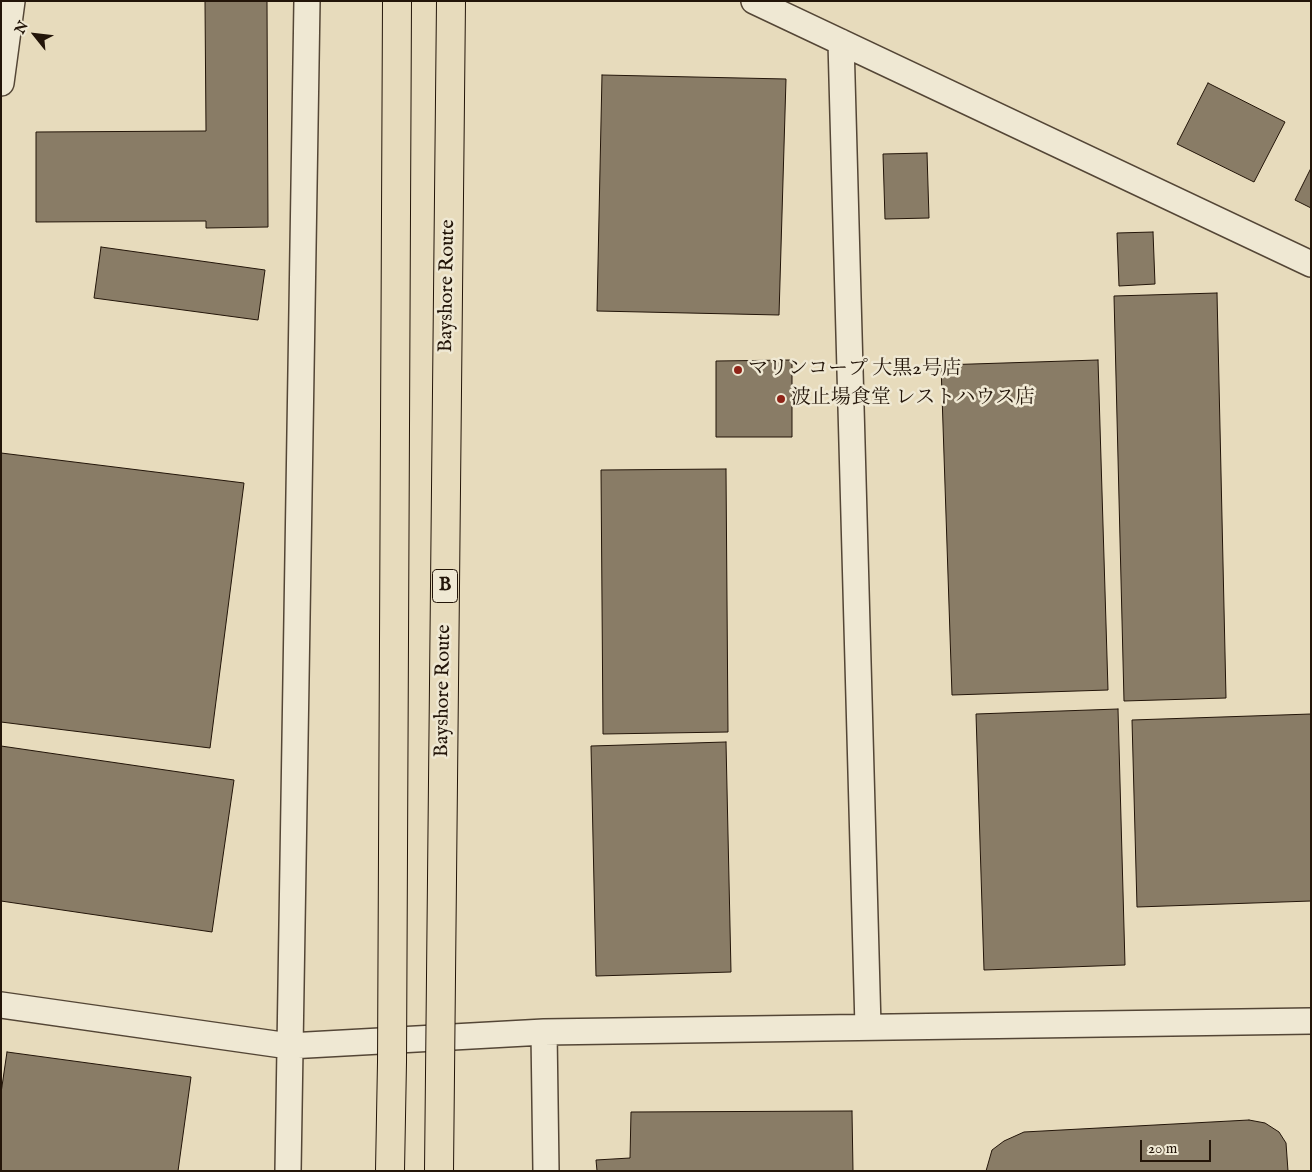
<!DOCTYPE html>
<html>
<head>
<meta charset="utf-8">
<style>
	body { margin:0 }
	#map { position:relative; width:1312px; height:1172px; overflow:hidden; background:#e7dbbc; font-family:"IM FELL English",serif }
	canvas { display:block }
	.frame { position:absolute; inset:0; border:2px solid #231509; pointer-events:none }
	.north { position:absolute; left:10px; top:10px; width:50px; height:50px; -webkit-text-stroke:4px #efe8d3; paint-order:stroke; rotate:299deg; font-size:14px; font-weight:700; line-height:20px; text-align:center; color:#231509 }
	.north::after { content:''; display:block; margin:auto; width:18px; height:22px; background:#231509; clip-path:polygon(50% 0,100% 100%,50% 72%,0 100%) }
	.scale { position:absolute; left:1140px; top:1140px; width:71px; height:22px; box-sizing:border-box; border:2px solid #231509; border-top:0; padding-left:6px; font-size:15px; line-height:18px; white-space:nowrap; color:#231509; -webkit-text-stroke:4px #efe8d3; paint-order:stroke }
</style>
</head>
<body>
<div id="map">
<canvas width="1312" height="1172"></canvas>
<div class="frame"></div>
<div class="north">N</div>
<div class="scale">20 m</div>
</div>
<script>
const ctx = document.querySelector('canvas').getContext('2d');
ctx.lineJoin = 'round';
function paint(path, color) { ctx.fillStyle = color; ctx.fill(path, 'evenodd'); }
const toPath = rows => new Path2D(rows.map(r => 'M' + r).join(''));
function trace(path, color, width, dash) { ctx.strokeStyle = color; ctx.lineWidth = width; ctx.lineCap = dash ? 'butt' : 'round'; ctx.setLineDash(dash || []); ctx.stroke(path); }
function write(font, color, halo, rows, align = 'center') {
  ctx.font = font + ' "IM FELL English","Noto Serif JP",serif'; ctx.lineWidth = 5; ctx.setLineDash([]); ctx.textBaseline = 'middle'; ctx.strokeStyle = halo; ctx.fillStyle = color; for (const [text, x, y, turn = 0] of rows) {
    ctx.save(); ctx.translate(x, y); ctx.rotate((+turn || 0) * Math.PI / 180); ctx.textAlign = isNaN(turn) ? turn : align; if (halo) ctx.strokeText(text, 0, 0); ctx.fillText(text, 0, 0); ctx.restore();
  }
}
const building = toPath([
	[205,1,267,1,268,227,206,228,206,221,36,222,36,132,206,131,205,1],
	[602,75,786,79,779,315,597,311,602,75],
	[1208,83,1285,122,1254,182,1177,144,1208,83],
	[927,153,929,218,885,219,883,154,927,153],
	[1311,168,1311,208,1295,200,1311,168],
	[1153,232,1155,284,1119,286,1117,233,1153,232],
	[101,247,265,270,258,320,94,298,101,247],
	[1217,293,1226,698,1124,701,1114,296,1217,293],
	[792,360,792,437,716,437,716,361,792,360],
	[1098,360,1108,690,952,695,941,365,1098,360],
	[1,453,244,483,210,748,1,722,1,453],
	[726,469,728,732,603,734,601,470,726,469],
	[1118,709,1125,965,984,970,976,714,1118,709],
	[1311,714,1311,901,1137,907,1132,720,1311,714],
	[726,742,731,972,596,976,591,746,726,742],
	[1,746,234,780,212,932,1,901,1,746],
	[7,1052,191,1077,178,1171,1,1171,1,1093,7,1052],
	[852,1111,853,1171,597,1171,596,1160,630,1158,631,1112,852,1111],
	[1249,1120,1265,1123,1279,1132,1286,1143,1288,1171,986,1171,992,1150,1004,1141,1024,1132,1249,1120]
]);
paint(building, '#897c66');
trace(building, '#231509', 1);
const minor = toPath([
	[754,1,1311,264],
	[841,42,868,1027],
	[1,83,12,1],
	[1,1005,289,1046,544,1032,1311,1021],
	[544,1032,546,1171],
	[288,1171,307,1]
]);
trace(minor, '#544636', 28);
trace(minor, '#efe8d3', 25);
const highwayBridge = toPath([
	[390,1171,392,1062,397,1],
	[439,1171,451,1]
]);
trace(highwayBridge, '#231509', 30, []);
trace(highwayBridge, '#e7dbbc', 28);
for (const [x, y, r, color] of [
	[738,370,5,"#8f2418"],
	[781,399,5,"#8f2418"]
]) { const dot = new Path2D(); dot.arc(x, y, r, 0, 2 * Math.PI); ctx.fillStyle = color; ctx.fill(dot); trace(dot, '#efe8d3', 2); }
for (const [x, y, w] of [
	[445,586,25]
]) { const box = new Path2D(); box.roundRect(x - w / 2, y - 16.5, w, 33, 4); ctx.fillStyle = '#efe8d3'; ctx.fill(box); trace(box, '#231509', 1); }
write('bold 19px', '#231509', null, [
	["B",445,586]
]);
write('20px', '#231509', '#efe8d3', [
	["Bayshore Route",448,286,-89],
	["Bayshore Route",444,691,-89]
]);
write('20px', '#231509', '#efe8d3', [
	["マリンコープ 大黒2号店",748,370],
	["波止場食堂 レストハウス店",791,399]
], 'left');
</script>
</body>
</html>
